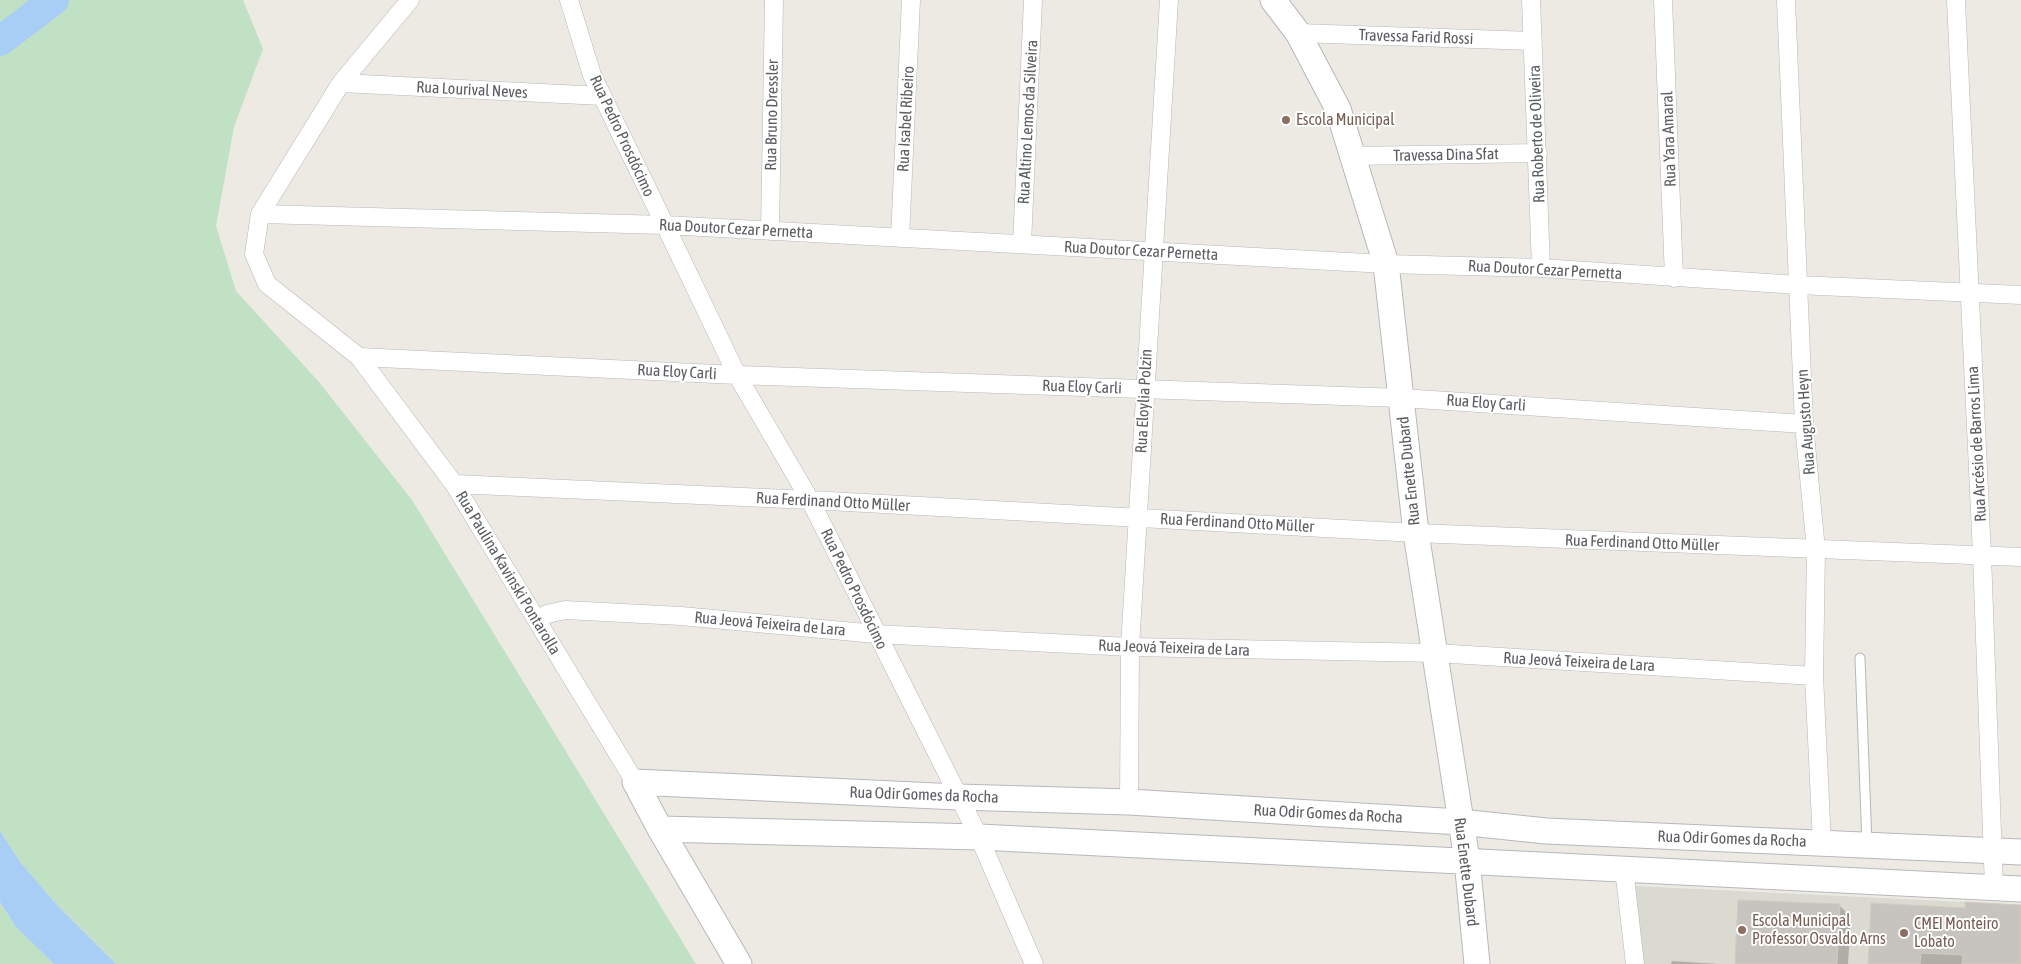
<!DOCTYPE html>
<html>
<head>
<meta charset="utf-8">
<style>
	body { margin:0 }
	canvas { display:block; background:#eceae2 }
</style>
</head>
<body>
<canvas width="2021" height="964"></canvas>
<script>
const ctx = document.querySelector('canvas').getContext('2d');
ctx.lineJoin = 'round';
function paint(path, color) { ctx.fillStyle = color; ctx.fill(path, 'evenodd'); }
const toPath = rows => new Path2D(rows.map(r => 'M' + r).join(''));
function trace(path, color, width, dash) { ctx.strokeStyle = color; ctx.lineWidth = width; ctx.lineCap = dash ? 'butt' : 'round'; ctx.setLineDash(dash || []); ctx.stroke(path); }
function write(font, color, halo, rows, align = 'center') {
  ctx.font = font + ' "Asap Condensed",sans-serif'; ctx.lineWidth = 4; ctx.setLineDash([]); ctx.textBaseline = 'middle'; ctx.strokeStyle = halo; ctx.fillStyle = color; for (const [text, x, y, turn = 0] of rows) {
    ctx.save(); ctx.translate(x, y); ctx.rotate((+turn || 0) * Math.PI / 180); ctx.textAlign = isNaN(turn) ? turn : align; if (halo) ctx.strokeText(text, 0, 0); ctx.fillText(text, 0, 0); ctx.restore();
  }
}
paint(toPath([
	[1635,886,1965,902,1962,964,1644,964]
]), '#dbdad1');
paint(toPath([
	[0,0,243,0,263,49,234,127,216,226,236,291,319,382,412,500,696,964,116,964,58,906,21,863,0,831],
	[0,902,16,927,54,964,0,964]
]), '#c1e1c4');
paint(toPath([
	[0,831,21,863,58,906,116,964,54,964,16,927,0,902]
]), '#a9cef5');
paint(toPath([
	[1839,905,1851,917,1848,964,1736,964],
	[2021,906,2021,964,1869,964,1966,910],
	[1672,961,1718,964,1671,964]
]), '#0003');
trace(toPath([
	[0,41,54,0]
]), '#a9cef5', 30);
const building = toPath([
	[1738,900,1840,904,1837,964,1735,964,1738,900],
	[1965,902,2021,905,2021,964,1962,964,1963,955,1921,953,1920,964,1868,964,1871,903,1965,908,1965,902]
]);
paint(building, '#c7c4bf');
trace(building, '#d0ccc1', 1);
const lane = toPath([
	[1860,658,1867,845]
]);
const street = toPath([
	[410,0,341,83,260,214,254,254,267,284,359,357,454,484,635,782],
	[569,0,592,75,665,225,737,375,810,500,979,837,1034,964],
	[1531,0,1541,268],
	[1663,0,1674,278],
	[1786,0,1804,424,1816,550,1814,676,1822,843],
	[1956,0,1982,555,1994,888],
	[1298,33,1533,41],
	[341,83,602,96],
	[1353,156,1538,153],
	[260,214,665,225,1386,264,1541,268,1798,285,2021,295],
	[770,231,774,0],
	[900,238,911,0],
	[1022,244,1033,0],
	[359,357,737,375,1401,398,1804,424],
	[454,484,810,500,1416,533,2021,557],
	[537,620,547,614,565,610,681,616,876,634,1130,647,1435,653,1814,676],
	[1129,802,1130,647,1169,0],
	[1624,869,1635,964]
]);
const secondary = toPath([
	[1273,0,1298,33,1338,109,1386,264,1416,533,1467,860,1477,964],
	[635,782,958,797,1129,802,1460,822,1546,831,2021,852],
	[635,782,660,829,739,964],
	[660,829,979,837,2021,889]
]);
trace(lane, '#b5b7bb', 11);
trace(street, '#b5b7bb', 19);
trace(secondary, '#b6b8bd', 27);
trace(lane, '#fff', 9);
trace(street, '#fff', 18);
trace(secondary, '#fff', 25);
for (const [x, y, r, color] of [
	[1286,120,5,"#8d6e63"],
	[1742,930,5,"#8d6e63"],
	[1904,933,5,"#8d6e63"]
]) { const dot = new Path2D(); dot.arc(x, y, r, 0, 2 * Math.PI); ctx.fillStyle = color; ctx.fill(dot); trace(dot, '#fff', 2); }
write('16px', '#5b5d61', '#fff', [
	["Travessa Farid Rossi",1416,37,2],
	["Rua Lourival Neves",472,90,3],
	["Rua Bruno Dressler",772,115,-89],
	["Rua Isabel Ribeiro",906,119,-87],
	["Rua Altino Lemos da Silveira",1028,122,-87],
	["Rua Roberto de Oliveira",1537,134,-92],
	["Rua Pedro Prosdócimo",622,136,65],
	["Rua Yara Amaral",1669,139,-92],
	["Travessa Dina Sfat",1446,155,-1],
	["Rua Doutor Cezar Pernetta",736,229,3],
	["Rua Doutor Cezar Pernetta",1141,251,3],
	["Rua Doutor Cezar Pernetta",1545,270,3],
	["Rua Eloy Carli",677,372,3],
	["Rua Eloy Carli",1082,387,2],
	["Rua Eloylia Polzin",1144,401,-87],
	["Rua Eloy Carli",1486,403,4],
	["Rua Augusto Heyn",1806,422,-94],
	["Rua Arcésio de Barros Lima",1977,444,-93],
	["Rua Enette Dubard",1409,471,-96],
	["Rua Ferdinand Otto Müller",833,502,3],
	["Rua Ferdinand Otto Müller",1237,523,3],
	["Rua Ferdinand Otto Müller",1642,543,2],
	["Rua Paulina Kavinski Pontarolla",508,573,59],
	["Rua Pedro Prosdócimo",854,589,64],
	["Rua Jeová Teixeira de Lara",770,624,5],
	["Rua Jeová Teixeira de Lara",1174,648,2],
	["Rua Jeová Teixeira de Lara",1579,662,3],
	["Rua Odir Gomes da Rocha",924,795,2],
	["Rua Odir Gomes da Rocha",1328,814,3],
	["Rua Odir Gomes da Rocha",1732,839,2],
	["Rua Enette Dubard",1466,872,83]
]);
write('16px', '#785e54', '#fff', [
	["Escola Municipal",1296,120],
	["Escola Municipal",1752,921],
	["Professor Osvaldo Arns",1752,939],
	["CMEI Monteiro",1914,924],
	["Lobato",1914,942]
], 'left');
</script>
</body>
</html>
